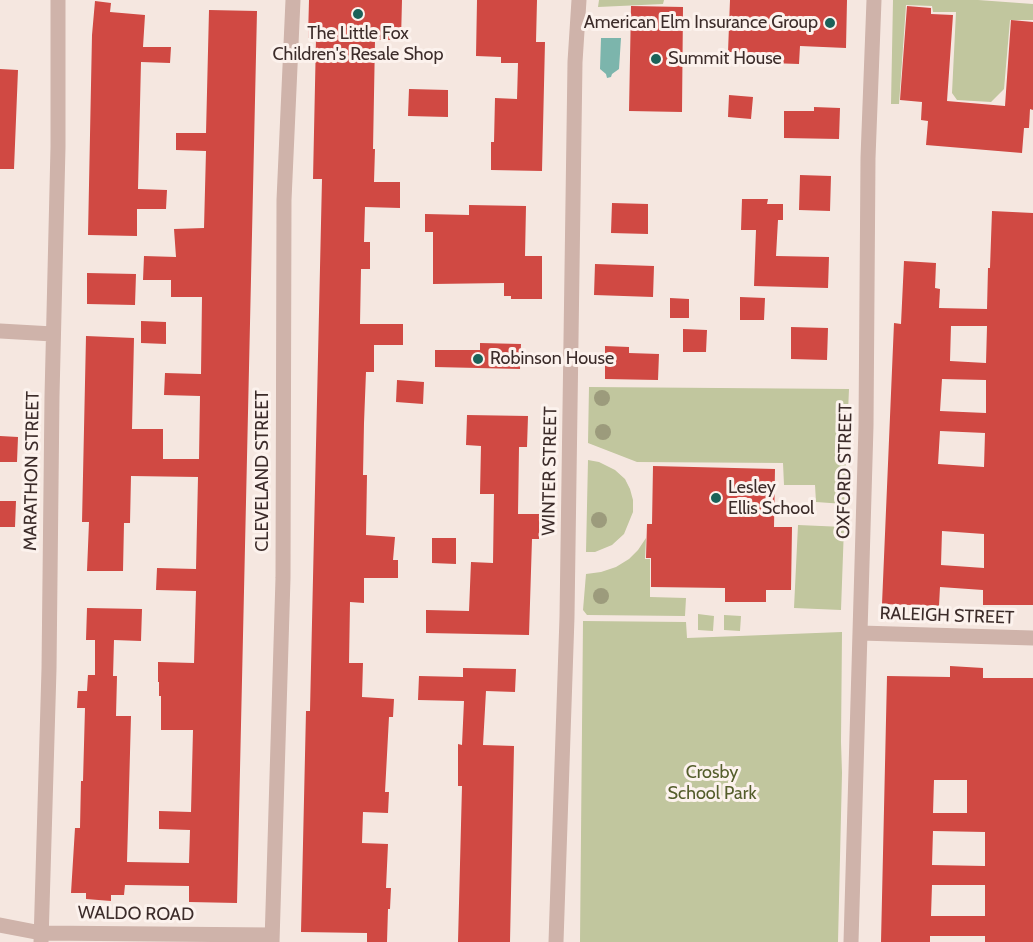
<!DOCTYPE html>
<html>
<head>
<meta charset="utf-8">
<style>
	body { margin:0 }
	canvas { display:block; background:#f5e7e0 }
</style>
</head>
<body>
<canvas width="1033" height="942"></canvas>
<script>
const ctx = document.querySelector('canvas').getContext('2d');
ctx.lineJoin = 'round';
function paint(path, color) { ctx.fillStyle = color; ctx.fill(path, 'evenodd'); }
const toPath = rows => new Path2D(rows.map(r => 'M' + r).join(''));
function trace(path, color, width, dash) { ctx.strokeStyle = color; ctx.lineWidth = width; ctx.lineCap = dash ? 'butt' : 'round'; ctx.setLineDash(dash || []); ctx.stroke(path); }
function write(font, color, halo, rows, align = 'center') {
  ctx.font = font + ' Cabin,sans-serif'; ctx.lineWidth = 6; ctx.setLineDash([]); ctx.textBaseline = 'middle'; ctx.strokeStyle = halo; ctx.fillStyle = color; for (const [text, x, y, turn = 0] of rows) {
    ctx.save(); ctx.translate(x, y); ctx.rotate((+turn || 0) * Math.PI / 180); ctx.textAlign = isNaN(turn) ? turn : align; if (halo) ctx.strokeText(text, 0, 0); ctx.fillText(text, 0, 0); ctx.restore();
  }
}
paint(toPath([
	[599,0,664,0,663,4,598,7],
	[893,0,978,0,1033,4,1033,20,1010,20,1004,89,991,102,957,100,952,93,956,12,933,12,932,6,906,5,899,104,891,104],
	[589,387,849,389,844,504,816,502,815,485,784,485,783,463,637,462,588,443],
	[588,460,599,462,615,470,625,479,630,489,633,500,633,512,624,534,612,545,595,552,586,552],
	[798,525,844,527,841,610,794,608],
	[646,538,645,559,650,559,650,597,686,598,685,616,587,615,583,610,586,574,601,572,616,567,629,559,638,550],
	[698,614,714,616,713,631,698,630],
	[724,615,741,616,740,631,724,630],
	[583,621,686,622,687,638,842,632,841,742,842,773,838,942,580,942]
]), '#c1c69e');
paint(toPath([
	[601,38,621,38,619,69,612,74,611,77,607,78,606,74,600,69]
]), '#7cb5ac');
paint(toPath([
	[309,0,402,0,401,40,375,40,373,149,375,149,374,182,400,182,400,208,365,207,364,242,370,242,370,269,361,269,360,324,403,324,403,345,374,345,374,372,366,372,364,423,363,475,367,475,366,535,395,537,393,560,398,560,398,578,364,578,364,603,350,602,349,663,363,663,362,697,394,699,393,717,389,717,385,792,389,792,388,813,363,812,362,843,388,844,386,888,391,888,390,909,388,909,387,942,367,942,367,933,301,932,306,711,310,711,322,179,313,179,316,38,308,38],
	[477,0,537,0,536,42,545,42,542,171,491,170,491,142,494,142,495,98,517,99,518,63,501,63,501,57,476,56],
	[730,0,847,0,846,48,800,46,799,64,770,63,770,53,728,52],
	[95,1,111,3,110,12,145,15,143,47,171,47,170,63,141,62,138,189,167,190,166,209,137,209,137,236,88,235,92,35],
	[631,6,683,7,682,112,629,111],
	[907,6,931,8,931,14,953,15,947,101,1005,106,1011,20,1033,22,1033,110,1030,109,1029,128,1024,128,1022,153,926,145,928,121,921,120,922,102,900,100],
	[209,10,257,11,237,903,189,902,189,886,125,885,124,895,111,895,111,901,86,899,86,893,71,893,75,828,80,828,81,781,83,781,85,708,77,708,78,691,87,691,88,675,95,675,95,640,86,640,87,608,142,609,141,641,114,640,113,676,117,676,116,716,131,716,127,862,189,863,190,830,159,829,159,811,191,812,193,730,161,730,161,696,159,696,159,682,158,682,158,662,194,663,196,591,156,590,157,568,196,569,198,477,131,476,130,523,124,523,123,571,87,571,89,522,82,522,86,336,134,338,132,429,163,429,163,459,199,459,200,396,164,395,165,373,201,374,202,297,171,297,171,280,143,280,144,256,176,257,174,229,204,228,206,151,176,150,176,133,206,133],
	[0,69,18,70,14,169,0,169],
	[409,89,448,90,448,117,408,116],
	[729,95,753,97,751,119,728,117],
	[814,107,840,108,839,139,784,138,784,111,814,111],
	[800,175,831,176,830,211,799,210],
	[742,199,768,199,767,204,783,204,783,220,778,220,776,256,829,257,828,288,754,286,756,230,741,230],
	[612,203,648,204,648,234,611,233],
	[469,205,526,206,525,256,542,256,542,299,511,299,511,296,504,296,504,283,433,284,433,232,425,232,425,214,469,215],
	[992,211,1033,213,1033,605,983,605,983,590,940,587,939,606,882,604,894,323,901,324,904,261,936,263,935,288,940,289,939,308,987,309,988,268,990,268],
	[951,326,987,326,986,363,950,361],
	[942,379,986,380,986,413,940,411],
	[940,431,985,433,984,467,938,464],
	[942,531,984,534,984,568,941,565],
	[595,264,654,266,653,297,594,295],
	[87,273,136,274,135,305,87,304],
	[740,297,765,298,764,320,740,320],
	[670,298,689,299,689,318,670,318],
	[141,321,166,322,166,344,141,343],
	[791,327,828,328,827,360,791,359],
	[683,329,707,330,706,352,683,352],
	[480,343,521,344,520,369,435,367,435,350,480,350],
	[605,346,629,347,629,353,659,354,658,380,605,379],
	[397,380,424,382,423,404,396,402],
	[467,415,528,416,527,447,519,447,518,514,539,514,539,539,532,539,529,635,426,633,426,610,469,611,471,562,493,563,494,494,480,494,481,446,466,445],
	[0,436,18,437,17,462,0,462],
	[653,466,775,469,774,527,792,527,791,590,766,590,766,602,725,602,725,588,651,587,651,558,646,558,647,524,652,524],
	[0,501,16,501,15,527,0,527],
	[432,538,456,538,456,564,432,563],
	[950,666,983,668,983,678,1033,678,1033,942,985,942,985,936,930,936,930,942,881,942,887,676,950,677],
	[934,780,967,780,967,813,933,813],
	[933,831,985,832,985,866,932,865],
	[932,885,985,885,985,916,931,916],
	[463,668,516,669,515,692,486,691,483,745,514,746,510,942,458,942,462,786,458,786,458,744,462,745,464,701,418,700,419,676,463,677]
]), '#d04943');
trace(toPath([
	[0,331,53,334],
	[860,633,1033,638],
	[0,925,41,933,272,935],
	[41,942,49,669,52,396,58,147,58,0],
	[272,942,283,578,284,200,293,0],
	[556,942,567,617,575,62,579,0],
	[851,942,866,426,868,158,874,0]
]), '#cfb3aa', 15);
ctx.fillStyle = '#9c9b7c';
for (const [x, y] of [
	[602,398],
	[603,432],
	[599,520],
	[601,596]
]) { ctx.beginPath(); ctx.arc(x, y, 8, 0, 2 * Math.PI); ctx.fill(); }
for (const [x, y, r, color] of [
	[358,14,6,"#1b6259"],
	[830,23,6,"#1b6259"],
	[656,59,6,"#1b6259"],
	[478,359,6,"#1b6259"],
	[716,498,6,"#1b6259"]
]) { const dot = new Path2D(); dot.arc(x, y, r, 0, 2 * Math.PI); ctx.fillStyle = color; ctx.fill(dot); trace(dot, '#fcf2ed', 2); }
write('18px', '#3c2c2a', '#fcf2ed', [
	["American Elm Insurance Group",818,23,"right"],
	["The Little Fox",358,34,"center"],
	["Children's Resale Shop",358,55,"center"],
	["Summit House",668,59],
	["Robinson House",490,359],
	["Lesley",728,488],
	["Ellis School",728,509]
], 'left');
write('18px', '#3c2c2a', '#fcf2ed', [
	["MARATHON STREET",32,471,-89],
	["CLEVELAND STREET",263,471,-90],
	["WINTER STREET",550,471,-89],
	["OXFORD STREET",845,471,-89],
	["RALEIGH STREET",947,616,2],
	["WALDO ROAD",136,914,1]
]);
write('18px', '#545d2b', '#fcf2ed', [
	["Crosby",712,773],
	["School Park",712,794]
]);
</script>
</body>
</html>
